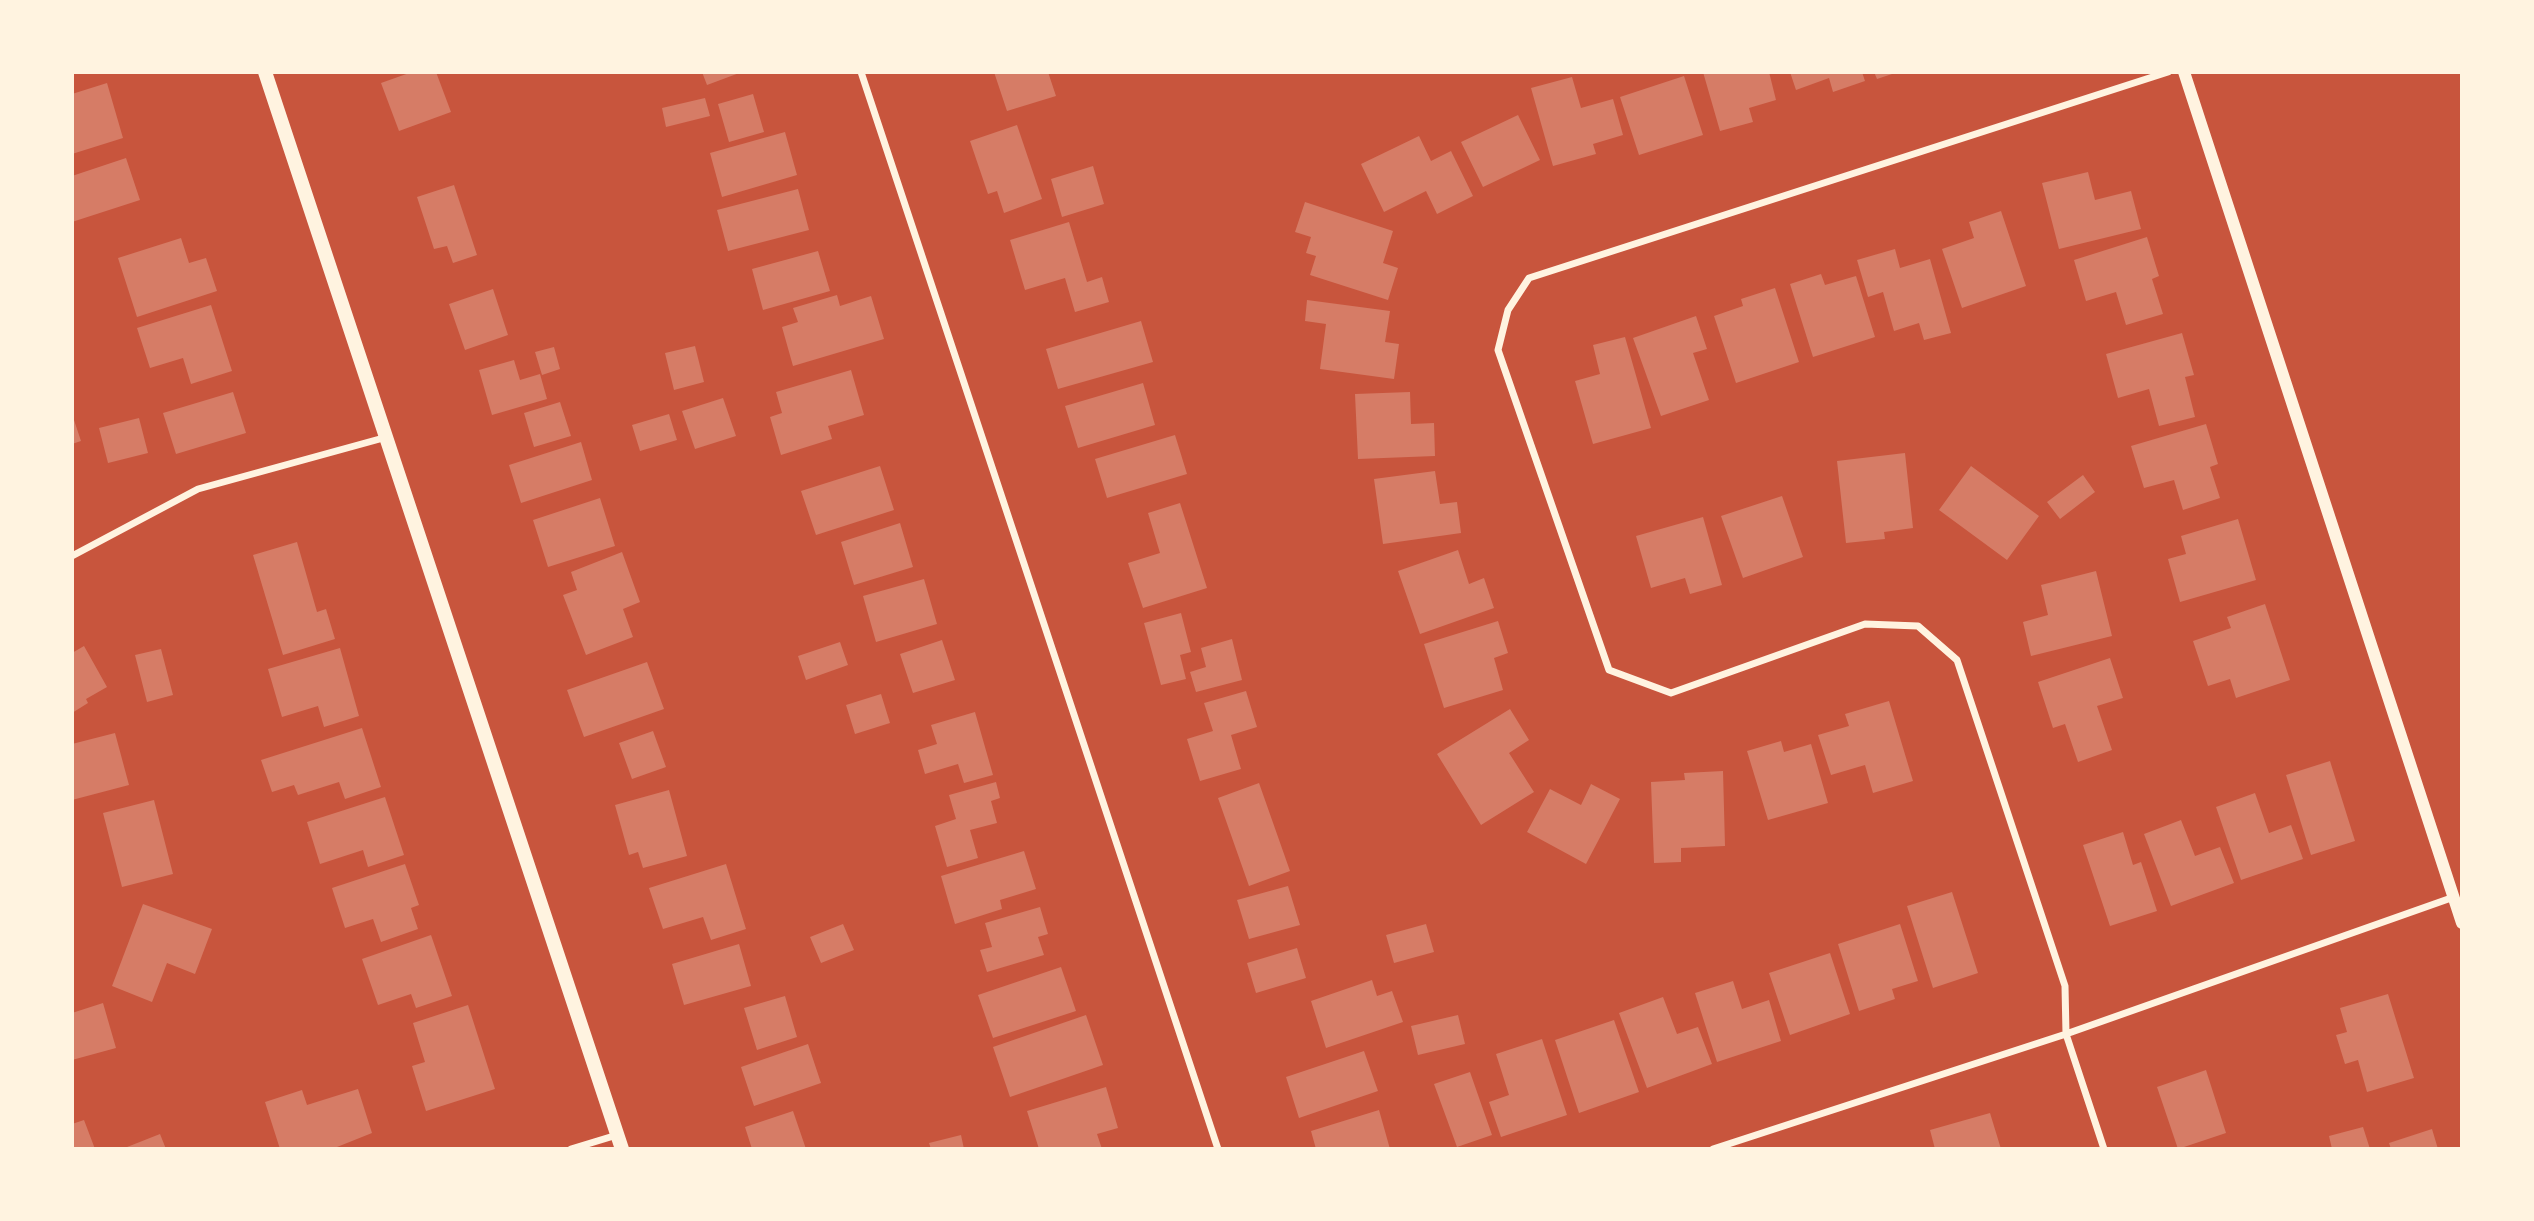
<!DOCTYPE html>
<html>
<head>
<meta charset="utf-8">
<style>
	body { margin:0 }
	#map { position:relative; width:2534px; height:1221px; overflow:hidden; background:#c8553d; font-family:"Noto Sans",sans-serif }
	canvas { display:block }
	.frame { position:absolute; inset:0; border:74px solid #fff3e0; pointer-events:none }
</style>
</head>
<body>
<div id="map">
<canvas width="2534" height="1221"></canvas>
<div class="frame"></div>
</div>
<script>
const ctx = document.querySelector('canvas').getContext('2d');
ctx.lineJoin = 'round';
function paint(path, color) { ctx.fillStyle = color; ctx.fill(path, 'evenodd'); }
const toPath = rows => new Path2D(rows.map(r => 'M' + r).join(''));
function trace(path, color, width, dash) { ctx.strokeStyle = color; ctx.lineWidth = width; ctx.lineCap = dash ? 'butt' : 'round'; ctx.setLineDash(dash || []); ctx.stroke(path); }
paint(toPath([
	[412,72,436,72,451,112,399,131,381,83],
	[702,72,742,72,707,85],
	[994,72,1048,72,1056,96,1007,111],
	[1703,72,1769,72,1776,100,1749,108,1753,122,1720,131],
	[1790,72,1862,72,1865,81,1833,92,1829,78,1796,90],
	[1874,72,1898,72,1877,79],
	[1684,76,1703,135,1639,155,1620,97],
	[1572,77,1581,108,1613,99,1623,135,1593,144,1596,154,1553,166,1531,88],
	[107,83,123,138,72,154,72,94],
	[753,94,764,132,729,142,718,104],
	[705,98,710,116,666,127,662,108],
	[1518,115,1540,160,1483,187,1461,142],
	[1017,125,1042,199,1004,213,997,191,988,194,970,141],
	[785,132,797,175,722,197,710,153],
	[1419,136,1431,161,1451,151,1473,196,1437,214,1426,191,1384,212,1361,164],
	[126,158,140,200,72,222,72,176],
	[1093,166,1104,204,1062,217,1051,179],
	[2088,172,2095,200,2131,191,2141,229,2059,249,2042,183],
	[454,185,477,255,453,263,447,246,434,249,417,197],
	[798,189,809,230,728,251,717,210],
	[1305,202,1393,231,1383,263,1398,268,1388,300,1310,275,1316,256,1306,253,1311,237,1295,232],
	[2001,211,2026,286,1962,308,1942,249,1974,238,1969,222],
	[1069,222,1087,282,1102,277,1109,302,1075,312,1065,278,1025,290,1010,240],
	[2147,237,2159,276,2152,279,2163,314,2126,325,2116,292,2086,301,2074,260],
	[181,238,189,263,206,258,217,291,137,317,118,258],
	[1895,249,1900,268,1930,259,1951,333,1924,340,1919,323,1894,331,1883,292,1868,297,1857,260],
	[818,251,830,291,763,310,752,269],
	[1821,274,1825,285,1856,276,1875,337,1813,357,1790,284],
	[1775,288,1799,362,1736,383,1714,316,1743,306,1741,299],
	[493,289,508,335,465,350,449,304],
	[837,295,840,306,871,296,884,339,793,366,782,327,798,322,793,308],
	[1307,300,1390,311,1385,342,1399,344,1394,379,1320,369,1326,324,1305,321],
	[211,305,232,371,191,384,183,358,150,368,137,328],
	[1696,316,1707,349,1693,353,1709,400,1661,416,1633,338],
	[1141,321,1153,362,1058,389,1046,349],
	[2182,333,2194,375,2185,377,2195,417,2159,426,2149,389,2118,398,2106,354],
	[1625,337,1651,428,1593,444,1575,381,1600,374,1593,345],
	[695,346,704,382,674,390,665,353],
	[554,347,560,369,542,375,535,352],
	[514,360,520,380,540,374,547,399,492,415,479,370],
	[851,370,864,415,828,426,832,439,781,455,770,417,782,413,776,392],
	[1143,383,1155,425,1078,448,1065,406],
	[233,392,246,433,176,454,163,413],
	[1410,392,1411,424,1434,423,1435,456,1358,459,1355,394],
	[723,398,736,436,695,449,682,411],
	[560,402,571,436,534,447,524,413],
	[72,414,81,441,72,444],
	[669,414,677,440,640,451,632,425],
	[139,418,148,453,108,463,99,428],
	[2206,424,2218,464,2210,467,2220,498,2183,510,2174,480,2144,488,2131,446],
	[1175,435,1187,474,1107,498,1095,459],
	[581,442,592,480,521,503,509,465],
	[1905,453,1913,528,1884,532,1885,539,1846,543,1837,461],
	[880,466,894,510,816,535,801,491],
	[1971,466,2039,516,2007,560,1939,510],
	[1435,471,1440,504,1457,502,1461,533,1383,544,1374,479],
	[2083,475,2095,492,2060,519,2047,502],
	[1782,496,1803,557,1743,578,1721,516],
	[600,498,615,546,548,567,533,520],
	[1180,503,1207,588,1143,608,1128,563,1160,553,1148,513],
	[1703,517,1722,585,1690,594,1685,578,1651,588,1636,536],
	[2238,519,2256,580,2180,602,2168,559,2186,554,2181,536],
	[900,523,913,567,854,585,841,542],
	[297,542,317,612,326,609,335,639,283,655,253,555],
	[1458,550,1469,584,1484,578,1494,608,1420,634,1398,571],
	[622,552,640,602,623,609,633,637,586,655,563,595,577,590,571,572],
	[2096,571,2112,636,2031,656,2023,622,2048,615,2041,585],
	[924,579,937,624,876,642,863,596],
	[2265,604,2290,680,2236,698,2230,679,2208,686,2193,641,2231,628,2227,617],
	[1181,613,1191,652,1180,655,1186,679,1161,685,1144,623],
	[1498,621,1508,653,1494,658,1503,690,1444,708,1424,644],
	[1232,639,1242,680,1196,692,1190,672,1206,667,1201,648],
	[942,640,955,680,913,693,900,654],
	[840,642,848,665,806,680,798,656],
	[84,646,107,687,86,699,88,703,72,713,72,653],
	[340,648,359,716,324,727,318,706,282,717,268,669],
	[161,649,173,695,147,702,135,655],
	[2110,658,2123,698,2097,706,2112,750,2078,762,2065,724,2053,728,2038,682],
	[647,662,664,709,584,737,567,690],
	[1246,691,1257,727,1231,735,1241,769,1200,781,1187,739,1213,731,1204,703],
	[881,694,890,723,855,734,846,705],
	[1889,701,1913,781,1873,793,1865,765,1831,775,1818,735,1849,726,1845,714],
	[1510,709,1529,740,1509,753,1534,792,1481,825,1437,754],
	[975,712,993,775,964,783,958,764,925,774,918,750,937,744,931,725],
	[362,728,381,787,345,799,339,782,298,795,294,785,272,792,261,760],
	[653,731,666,767,632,779,619,743],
	[115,733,129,785,72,800,72,744],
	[1781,741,1784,752,1811,744,1828,803,1768,820,1747,751],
	[2330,761,2355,841,2311,855,2286,775],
	[1723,771,1725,846,1681,848,1681,862,1654,863,1651,782,1685,780,1684,773],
	[996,782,1000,798,991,801,997,823,970,830,978,858,947,867,935,826,956,819,949,795],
	[1259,783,1290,871,1249,886,1218,798],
	[1591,784,1620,799,1586,864,1527,832,1550,789,1581,805],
	[669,790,687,856,643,868,638,852,629,855,615,805],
	[2255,793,2269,833,2291,825,2303,859,2241,880,2216,807],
	[385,797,404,855,368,867,363,850,320,864,307,822],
	[154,800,173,874,122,887,103,813],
	[2181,820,2195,856,2220,847,2234,883,2171,906,2144,834],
	[2123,832,2133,865,2141,862,2157,911,2110,926,2083,845],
	[1024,851,1036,889,1000,900,1002,909,955,924,941,876],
	[405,864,419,905,411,908,418,929,381,942,373,919,345,928,332,888],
	[726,864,746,929,711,940,703,917,663,929,649,888],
	[1288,886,1300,925,1249,939,1237,900],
	[1952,892,1978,973,1933,988,1907,906],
	[143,904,212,929,195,974,167,963,152,1002,112,986],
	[1040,907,1048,934,1038,937,1044,955,987,972,980,950,992,947,985,923],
	[843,924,854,950,821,963,810,937],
	[1426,924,1434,952,1394,963,1386,935],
	[1900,924,1918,981,1892,989,1895,999,1859,1011,1838,944],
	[431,935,452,996,416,1008,411,994,378,1005,362,959],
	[739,944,751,986,684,1005,672,964],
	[1297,948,1306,978,1256,993,1247,963],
	[1830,953,1850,1014,1790,1035,1769,973],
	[1061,967,1076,1011,993,1038,978,995],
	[1372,980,1377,996,1392,991,1403,1022,1326,1048,1311,1001],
	[1733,981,1742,1009,1769,1000,1781,1041,1717,1062,1695,993],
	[2388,994,2414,1078,2367,1092,2358,1060,2345,1064,2336,1035,2347,1032,2340,1008],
	[785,996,797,1037,757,1050,744,1008],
	[1663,997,1677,1034,1698,1027,1712,1064,1647,1088,1619,1013],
	[103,1003,116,1048,72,1060,72,1013],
	[468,1005,495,1089,426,1111,412,1066,425,1062,413,1023],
	[1086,1015,1103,1065,1010,1097,993,1047],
	[1458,1015,1465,1044,1418,1055,1411,1026],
	[1614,1020,1639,1092,1579,1113,1555,1040],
	[1542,1039,1567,1115,1501,1137,1489,1102,1509,1095,1496,1054],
	[808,1044,821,1083,754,1106,741,1067],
	[1364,1051,1378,1091,1299,1118,1286,1077],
	[2206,1070,2226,1133,2178,1149,2157,1087],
	[1470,1072,1492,1135,1457,1147,1434,1084],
	[1106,1087,1118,1128,1097,1134,1102,1149,1039,1149,1027,1111],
	[358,1089,372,1133,332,1149,280,1149,265,1102,302,1090,307,1105],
	[1379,1110,1390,1149,1316,1149,1311,1131],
	[793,1111,806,1149,752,1149,745,1127],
	[1990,1113,2001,1149,1935,1149,1930,1130],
	[84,1120,95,1149,72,1149,72,1124],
	[2363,1127,2370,1149,2332,1149,2329,1136],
	[2432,1129,2438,1149,2391,1149,2389,1143],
	[160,1134,166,1149,122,1149],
	[961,1135,964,1149,931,1149,929,1143]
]), '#d67c66');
trace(toPath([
	[861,72,1218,1149],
	[72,556,198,489,387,437],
	[571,1149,617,1135],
	[1713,1149,2066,1034,2454,897],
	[2104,1149,2066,1034,2065,986,1957,660,1918,626,1865,624,1671,693,1609,670,1498,350,1508,310,1529,278,2168,72]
]), '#fff3e0', 7);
trace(toPath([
	[2184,72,2462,923]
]), '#fff3e0', 12);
trace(toPath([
	[265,72,622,1149]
]), '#fff3e0', 14);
</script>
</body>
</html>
